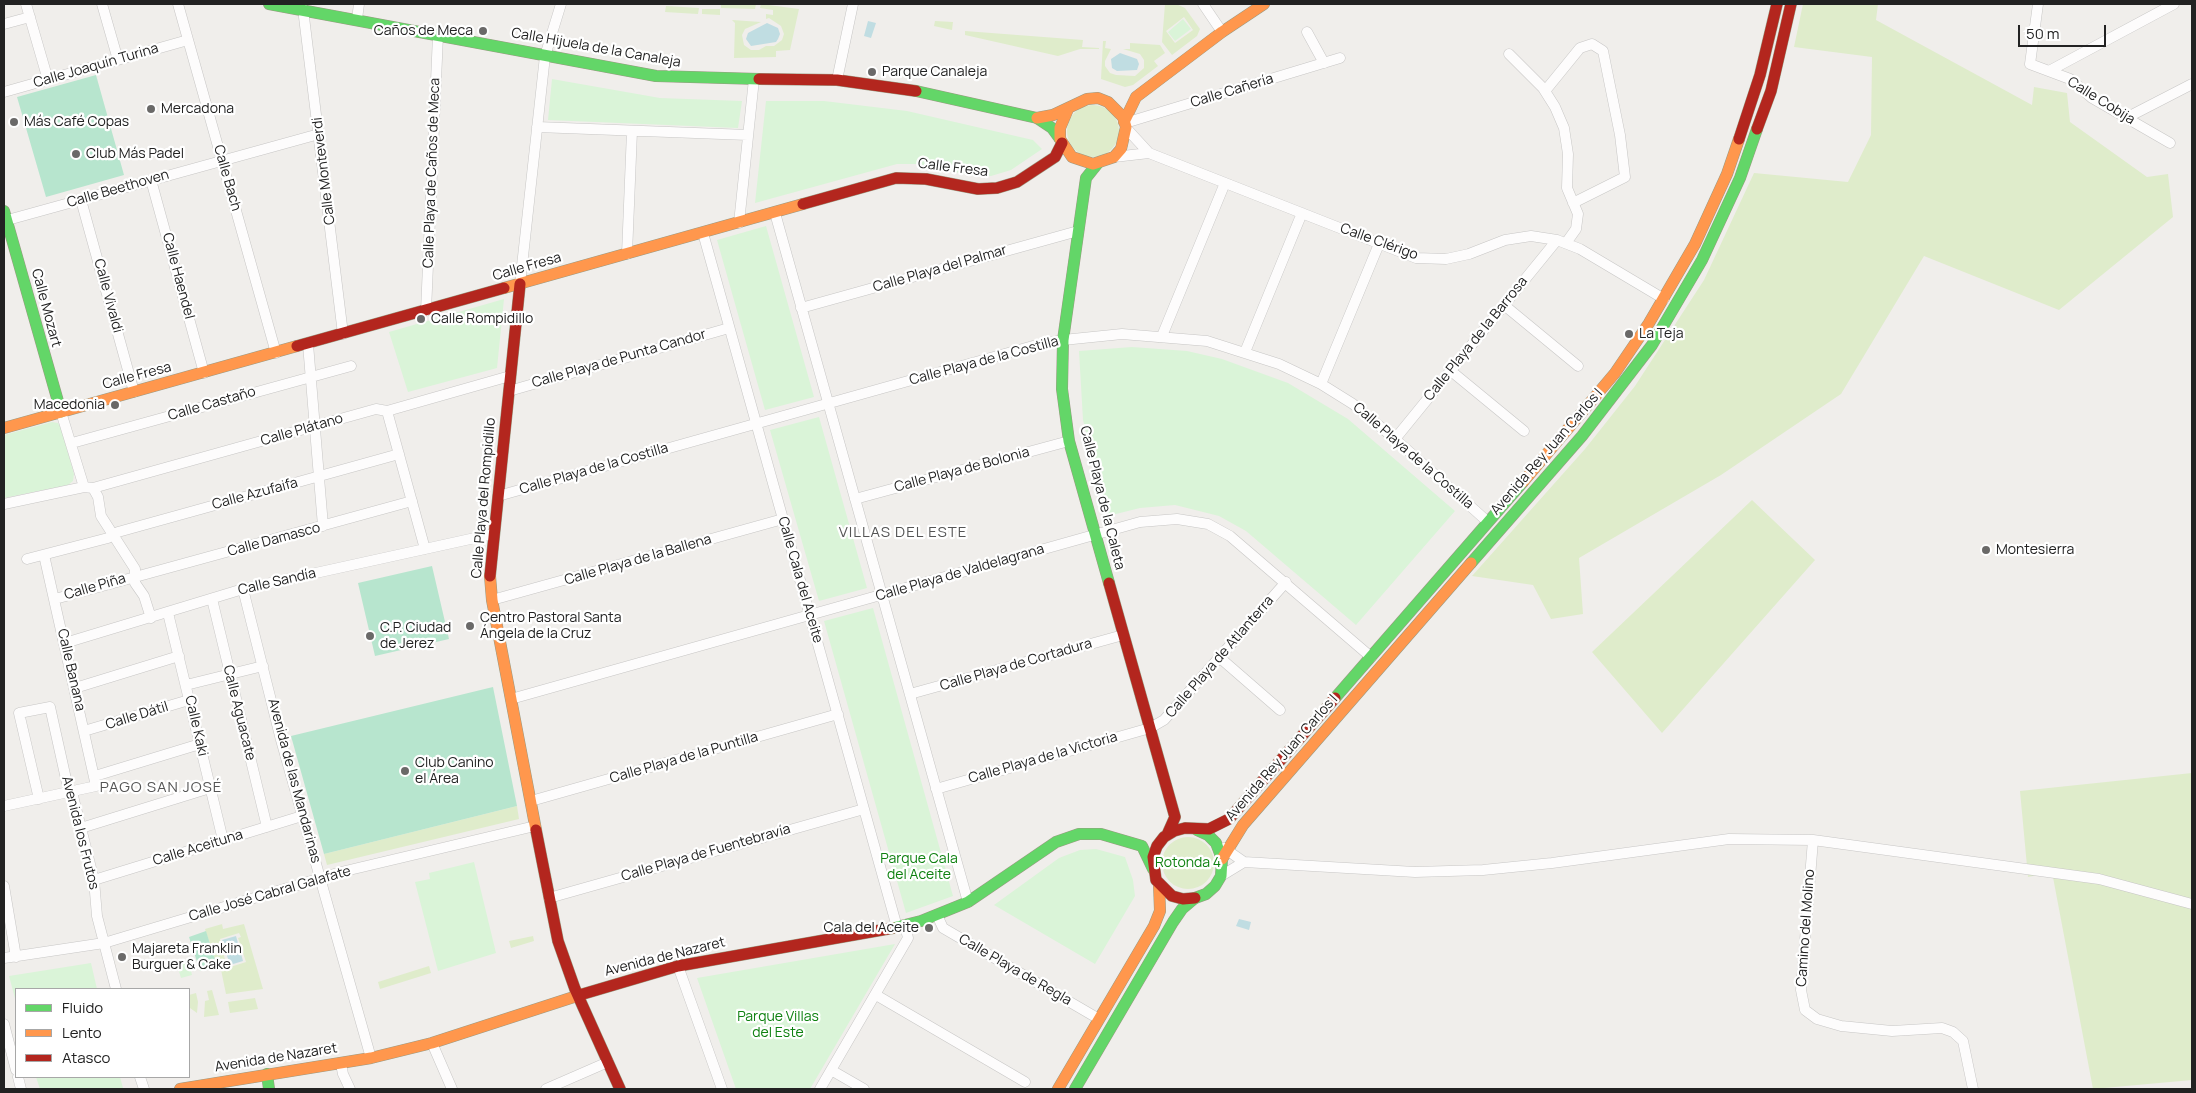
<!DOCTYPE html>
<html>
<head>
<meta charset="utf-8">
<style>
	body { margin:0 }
	#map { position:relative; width:2196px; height:1093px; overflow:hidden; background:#f0eeeb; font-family:Manrope,sans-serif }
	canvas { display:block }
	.frame { position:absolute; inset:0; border:5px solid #222; pointer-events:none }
	.legend { position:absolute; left:15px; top:988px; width:175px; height:90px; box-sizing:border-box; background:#fff; border:1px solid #a7a7a7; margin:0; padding:6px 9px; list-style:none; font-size:15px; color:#222 }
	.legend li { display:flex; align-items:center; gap:10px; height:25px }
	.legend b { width:25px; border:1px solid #a7a7a7 }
	.scale { position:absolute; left:2018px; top:25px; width:88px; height:22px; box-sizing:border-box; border:2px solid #222; border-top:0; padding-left:6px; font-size:15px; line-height:18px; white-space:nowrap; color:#222; -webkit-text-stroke:4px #fff; paint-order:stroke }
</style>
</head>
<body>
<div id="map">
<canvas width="2196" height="1093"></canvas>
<div class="frame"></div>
<ul class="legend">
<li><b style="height:6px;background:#63d668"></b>Fluido</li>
<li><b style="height:6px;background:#ff974d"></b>Lento</li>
<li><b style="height:6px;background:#b3261e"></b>Atasco</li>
</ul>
<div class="scale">50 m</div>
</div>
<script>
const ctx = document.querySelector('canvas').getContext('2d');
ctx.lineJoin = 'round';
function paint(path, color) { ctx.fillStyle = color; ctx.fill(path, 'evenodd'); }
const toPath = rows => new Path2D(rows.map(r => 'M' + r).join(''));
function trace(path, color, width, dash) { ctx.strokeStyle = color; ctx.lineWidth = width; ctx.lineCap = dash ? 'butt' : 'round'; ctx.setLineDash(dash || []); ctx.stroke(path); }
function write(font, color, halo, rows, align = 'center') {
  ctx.font = font + ' Manrope,sans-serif'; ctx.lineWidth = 4.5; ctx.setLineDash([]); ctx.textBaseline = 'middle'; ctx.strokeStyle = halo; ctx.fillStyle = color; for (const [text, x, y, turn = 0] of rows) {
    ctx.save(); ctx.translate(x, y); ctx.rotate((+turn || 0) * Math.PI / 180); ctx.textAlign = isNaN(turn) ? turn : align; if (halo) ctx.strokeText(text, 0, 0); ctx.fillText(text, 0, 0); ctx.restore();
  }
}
paint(toPath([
	[721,4,756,4,755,9,721,8],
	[761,4,799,9,790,50,776,51,776,57,734,58,735,23,732,20,761,22,745,29,742,35,744,45,751,50,759,50,766,46,774,46,782,40,784,34,781,26,769,18,766,19,766,14,773,15,773,10,760,8],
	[1165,4,1176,4,1185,8,1200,29,1197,36,1172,55,1162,42],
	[1184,17,1193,30,1175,43,1166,31],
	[1803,4,1878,4,1876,20,2032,105,2034,87,2067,93,2070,122,2147,177,2168,174,2173,217,2059,310,1924,256,1841,394,1721,475,1579,558,1583,614,1551,619,1533,585,1472,576,1585,449,1635,386,1704,280,1754,173,1848,182,1871,135,1872,57,1794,47],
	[666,6,699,8,698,14,665,12],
	[702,9,720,9,720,15,702,14],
	[935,21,953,22,952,30,934,26],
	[965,31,1083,40,1082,47,1099,48,1099,49,1080,49,1058,56,965,35],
	[1103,41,1106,41,1105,48,1111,49,1105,61,1105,66,1110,73,1116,75,1135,76,1144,68,1144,60,1140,54,1123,49,1130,49,1130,43,1160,45,1165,53,1154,61,1158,66,1133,85,1125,87,1101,79],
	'1067 131a26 26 0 1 1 52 0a26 26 0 1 1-52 0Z',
	[1752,500,1815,560,1662,733,1592,652],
	[2192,773,2192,1080,2093,1089,2052,872,2028,877,2020,791],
	[517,806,519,819,327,865,324,854],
	'1162 863a26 26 0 1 1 52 0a26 26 0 1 1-52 0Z',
	[229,922,222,924,223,929,244,924,263,989,226,994,220,965,217,966,205,929],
	[239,933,241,937,238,938,246,962,227,968,220,939],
	[533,936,534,941,511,948,509,941],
	[429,966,431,973,380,989,378,982],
	[212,990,219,1015,204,1017,205,1001,209,1000,207,991],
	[196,993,198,1002,197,1013,190,1008,189,1005,189,995],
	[255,998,258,1009,230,1013,228,1002]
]), '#dfeccb');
paint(toPath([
	[1183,19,1191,29,1175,41,1168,32],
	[552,79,660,98,742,101,738,128,548,120],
	[766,101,824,101,907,111,1033,140,1042,149,1011,170,991,176,974,176,917,164,897,164,755,203],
	[766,226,814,397,765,410,717,240],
	[504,299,497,368,408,392,389,332],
	[1132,347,1187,351,1222,359,1288,383,1348,419,1455,511,1356,625,1246,531,1219,516,1175,505,1140,508,1108,516,1083,420,1079,351],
	[819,417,867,588,819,601,770,430],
	[52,422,58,423,61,428,74,474,73,481,68,485,4,498,4,435],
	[873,608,953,896,906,913,824,621],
	[1096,849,1125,857,1133,880,1135,896,1095,964,994,905,1059,858,1080,850],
	[474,862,496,953,438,971,415,882,430,879,429,873],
	[895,944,810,1089,736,1089,697,978],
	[189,962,192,975,181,978,177,965],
	[91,963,97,989,16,989,16,1002,9,976],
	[36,1077,120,1077,123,1088,40,1089]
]), '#daf4d8');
paint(toPath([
	[96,75,124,175,46,197,17,97],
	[432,566,449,639,375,656,358,583],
	[493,687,517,806,324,854,291,736],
	[206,931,217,966,200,971,189,937]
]), '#b7e5ce');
paint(toPath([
	[868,21,876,23,871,38,864,36],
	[767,23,778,28,780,34,778,39,776,42,751,46,746,39,748,33],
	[1120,53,1137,59,1139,64,1137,70,1117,71,1112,68,1111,59],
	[1239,919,1251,922,1249,930,1236,926],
	[236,936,243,961,230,965,222,940]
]), '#c0dde2');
const street = toPath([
	[26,4,48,80],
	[102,4,118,60],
	[178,4,276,353],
	[1203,4,1222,32],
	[2038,4,2030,64,2070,79,2092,98,2170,143],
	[303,9,343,334],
	[357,19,359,4],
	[4,24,30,17],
	[1307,32,1324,63],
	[1509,54,1543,88,1555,107,1564,128,1568,154,1567,188,1578,214,1576,229,1566,243],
	[2049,71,2174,4],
	[837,80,853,4],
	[1545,91,1580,48,1592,44,1603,51,1620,135,1625,177,1573,203],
	[4,92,188,40],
	[2128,117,2192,84],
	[1125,123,1340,58],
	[537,127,748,135],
	[1126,128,1149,153,1416,258,1446,259,1469,254,1505,240,1531,236,1557,240,1580,249,1664,299],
	[1114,157,1149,153],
	[151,180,204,373],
	[81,200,134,392],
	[775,213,968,902],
	[4,221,319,134],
	[739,223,754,79],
	[703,233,897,927],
	[627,254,632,131],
	[520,284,545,56,561,4],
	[1504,305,1578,366],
	[801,308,1078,231],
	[426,311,438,35],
	[1162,336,1225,183],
	[308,344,323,526],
	[1245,352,1302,213],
	[1451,371,1524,431],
	[1321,384,1379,244],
	[509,391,729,328],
	[387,411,425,549],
	[61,412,84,487],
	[1395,439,1557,240],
	[72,443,351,366],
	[93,488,376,409,387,411,510,376],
	[498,496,1033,346,1063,340,1122,334,1207,341,1279,364,1321,384,1353,404,1395,439,1488,522],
	[855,499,1069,441],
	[4,504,84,487,93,488,98,497,101,516,135,569,135,583,144,596,151,618],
	[27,559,108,538,118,532,399,454],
	[243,589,281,740,371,1058],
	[55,599,412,501],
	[212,599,267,827],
	[492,600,783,519],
	[168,613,223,840],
	[65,643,243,589,493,534],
	[1219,657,1280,710],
	[186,685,263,666],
	[75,688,179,656],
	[910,694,1123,635],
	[511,699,1140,522,1177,519,1208,524,1230,536,1371,657],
	[84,731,189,700],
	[95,776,200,744],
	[936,789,1150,728,1164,720,1286,582],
	[39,799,19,713,50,707,68,788,73,796,94,880,97,916,116,989],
	[531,801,838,714],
	[4,806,96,786,44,555],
	[81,828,210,788],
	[1813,840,1801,990,1805,1010,1817,1019,1841,1026,1892,1031,1942,1028,1953,1032,1963,1041,1973,1089],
	[1224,848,1244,862,1415,872,1483,870,1552,863,1729,839,1813,840,2099,879,2192,904],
	[1221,876,1244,862],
	[94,880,302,816],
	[4,886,16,957],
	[549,898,864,809],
	[937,915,943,928,1099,1019],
	[4,958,104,943,341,872,535,826],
	[678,966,722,1089],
	[876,995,1025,1082],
	[4,1024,16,1070],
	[432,1043,452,1089],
	[341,1064,343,1074,350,1089],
	[831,1070,864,1089],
	[18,1077,21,1089],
	[140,1077,144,1089],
	[546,1089,608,1062],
	[820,1089,908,938,905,925]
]);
const fast = toPath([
	[269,4,656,76,759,79],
	[916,91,1037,118,1052,128,1060,139],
	[1098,163,1086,178,1063,340,1062,389,1069,441,1109,583],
	[4,211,61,412],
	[1471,563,1582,436,1652,345,1702,260,1740,178,1757,129],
	[1335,698,1523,482],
	[893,928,921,921,968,902,1056,842,1079,834,1101,834,1142,846,1153,869],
	[267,1074,269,1089],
	[1075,1089,1173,922,1182,909,1195,898,1206,894,1215,886,1221,876,1222,859,1216,843,1208,835,1197,830]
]);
const slow = toPath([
	[1037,118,1053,115,1087,99,1098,98,1108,102,1123,117,1126,127,1121,149,1114,157,1093,164,1072,157,1060,139,1060,128,1068,109],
	[1124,122,1136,97,1222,32,1264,4],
	[504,288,803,204],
	[4,428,297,346],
	[1523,482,1615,373,1649,323,1695,244,1727,174,1739,139],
	[490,576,492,600,536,830],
	[1222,859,1243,825,1471,563],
	[180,1089,371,1058,432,1043,583,994],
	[1058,1089,1154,926,1160,911,1159,884]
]);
const jam = toPath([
	[759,79,837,80,916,91],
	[1757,129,1771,91,1791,4],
	[1739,139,1760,75,1777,4],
	[803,204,896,178,926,179,978,189,997,188,1017,182,1055,157,1062,143],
	[297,346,504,288],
	[490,576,520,284],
	[1109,583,1175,817,1167,835],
	[536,830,558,941,575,989,620,1089],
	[1195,898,1183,899,1172,896,1156,880,1153,857,1157,846,1164,837,1174,831,1185,828,1209,829,1229,819,1335,698],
	[583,994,678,966,893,928]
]);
trace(street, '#c7c6c5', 11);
trace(fast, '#9a9a82', 12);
trace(slow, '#9a9a82', 12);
trace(jam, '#9a9a82', 12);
trace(street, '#fdfcfc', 10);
trace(fast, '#63d668', 11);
trace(slow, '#ff974d', 11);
trace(jam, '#b3261e', 11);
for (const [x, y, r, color] of [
	[483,31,5,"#6a6968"],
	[872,72,5,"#6a6968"],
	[151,109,5,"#6a6968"],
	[14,122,5,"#6a6968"],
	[76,154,5,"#6a6968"],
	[421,319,5,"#6a6968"],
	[1629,334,5,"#6a6968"],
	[115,405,5,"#6a6968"],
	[1986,550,5,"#6a6968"],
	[470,626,5,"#6a6968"],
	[370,636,5,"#6a6968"],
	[405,771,5,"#6a6968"],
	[929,928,5,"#6a6968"],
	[122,957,5,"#6a6968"]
]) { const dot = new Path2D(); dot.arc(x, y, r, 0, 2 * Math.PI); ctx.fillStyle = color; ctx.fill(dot); trace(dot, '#fff', 2); }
write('14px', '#222', '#fff', [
	["Caños de Meca",473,31,"right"],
	["Parque Canaleja",882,72],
	["Mercadona",161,109],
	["Más Café Copas",24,122],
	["Club Más Padel",86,154],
	["Calle Rompidillo",431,319],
	["La Teja",1639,334],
	["Macedonia",105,405,"right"],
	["Montesierra",1996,550],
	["Centro Pastoral Santa",480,618],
	["Ángela de la Cruz",480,634],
	["C.P. Ciudad",380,628],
	["de Jerez",380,644],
	["Club Canino",415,763],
	["el Área",415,779],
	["Cala del Aceite",919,928,"right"],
	["Majareta Franklin",132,949],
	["Burguer & Cake",132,965]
], 'left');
write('14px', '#222', '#fff', [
	["Calle Hijuela de la Canaleja",596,48,10],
	["Calle Joaquín Turina",96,66,-16],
	["Calle Cañería",1232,91,-17],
	["Calle Cobija",2101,101,32],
	["Calle Fresa",953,168,7],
	["Calle Monteverdi",324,171,-97],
	["Calle Playa de Caños de Meca",432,173,-88],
	["Calle Bach",227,178,74],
	["Calle Beethoven",118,189,-16],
	["Calle Clérigo",1379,242,20],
	["Calle Fresa",527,267,-16],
	["Calle Playa del Palmar",940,269,-16],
	["Calle Haendel",178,276,75],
	["Calle Vivaldi",108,296,75],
	["Calle Mozart",46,308,75],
	["Calle Playa de la Barrosa",1476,339,-51],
	["Calle Playa de Punta Candor",619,359,-16],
	["Calle Playa de la Costilla",984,361,-15],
	["Calle Fresa",137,376,-15],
	["Calle Castaño",212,404,-16],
	["Calle Plátano",302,430,-16],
	["Avenida Rey Juan Carlos I",1547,452,-49],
	["Calle Playa de la Costilla",1413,456,41],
	["Calle Playa de la Costilla",594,469,-16],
	["Calle Playa de Bolonia",962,470,-15],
	["Calle Azufaifa",255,494,-15],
	["Calle Playa del Rompidillo",484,498,-85],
	["Calle Playa de la Caleta",1102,498,76],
	["Calle Damasco",274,540,-15],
	["Calle Playa de la Ballena",638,560,-16],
	["Calle Playa de Valdelagrana",960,573,-16],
	["Calle Cala del Aceite",800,580,74],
	["Calle Sandía",277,582,-13],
	["Calle Piña",95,587,-16],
	["Calle Playa de Atlanterra",1220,657,-49],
	["Calle Playa de Cortadura",1016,665,-16],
	["Calle Banana",71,670,77],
	["Calle Aguacate",239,713,76],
	["Calle Dátil",137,716,-17],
	["Calle Kaki",196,726,77],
	["Calle Playa de la Puntilla",684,758,-16],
	["Calle Playa de la Victoria",1043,758,-16],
	["Avenida Rey Juan Carlos I",1282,758,-49],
	["Avenida de las Mandarinas",294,781,75],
	["Avenida los Frutos",80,833,76],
	["Calle Aceituna",198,848,-17],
	["Calle Playa de Fuentebravía",706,853,-16],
	["Calle José Cabral Galafate",270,894,-16],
	["Camino del Molino",1806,928,-86],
	["Avenida de Nazaret",665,957,-14],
	["Calle Playa de Regla",1015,970,30],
	["Avenida de Nazaret",276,1058,-9]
]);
write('14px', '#0e8110', '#fff', [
	["Parque Cala",919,859],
	["del Aceite",919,875],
	["Rotonda 4",1188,863],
	["Parque Villas",778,1017],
	["del Este",778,1033]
]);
ctx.letterSpacing = '1px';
write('15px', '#555', '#fff', [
	["VILLAS DEL ESTE",903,533],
	["PAGO SAN JOSÉ",161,788]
]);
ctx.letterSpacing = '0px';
</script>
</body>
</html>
